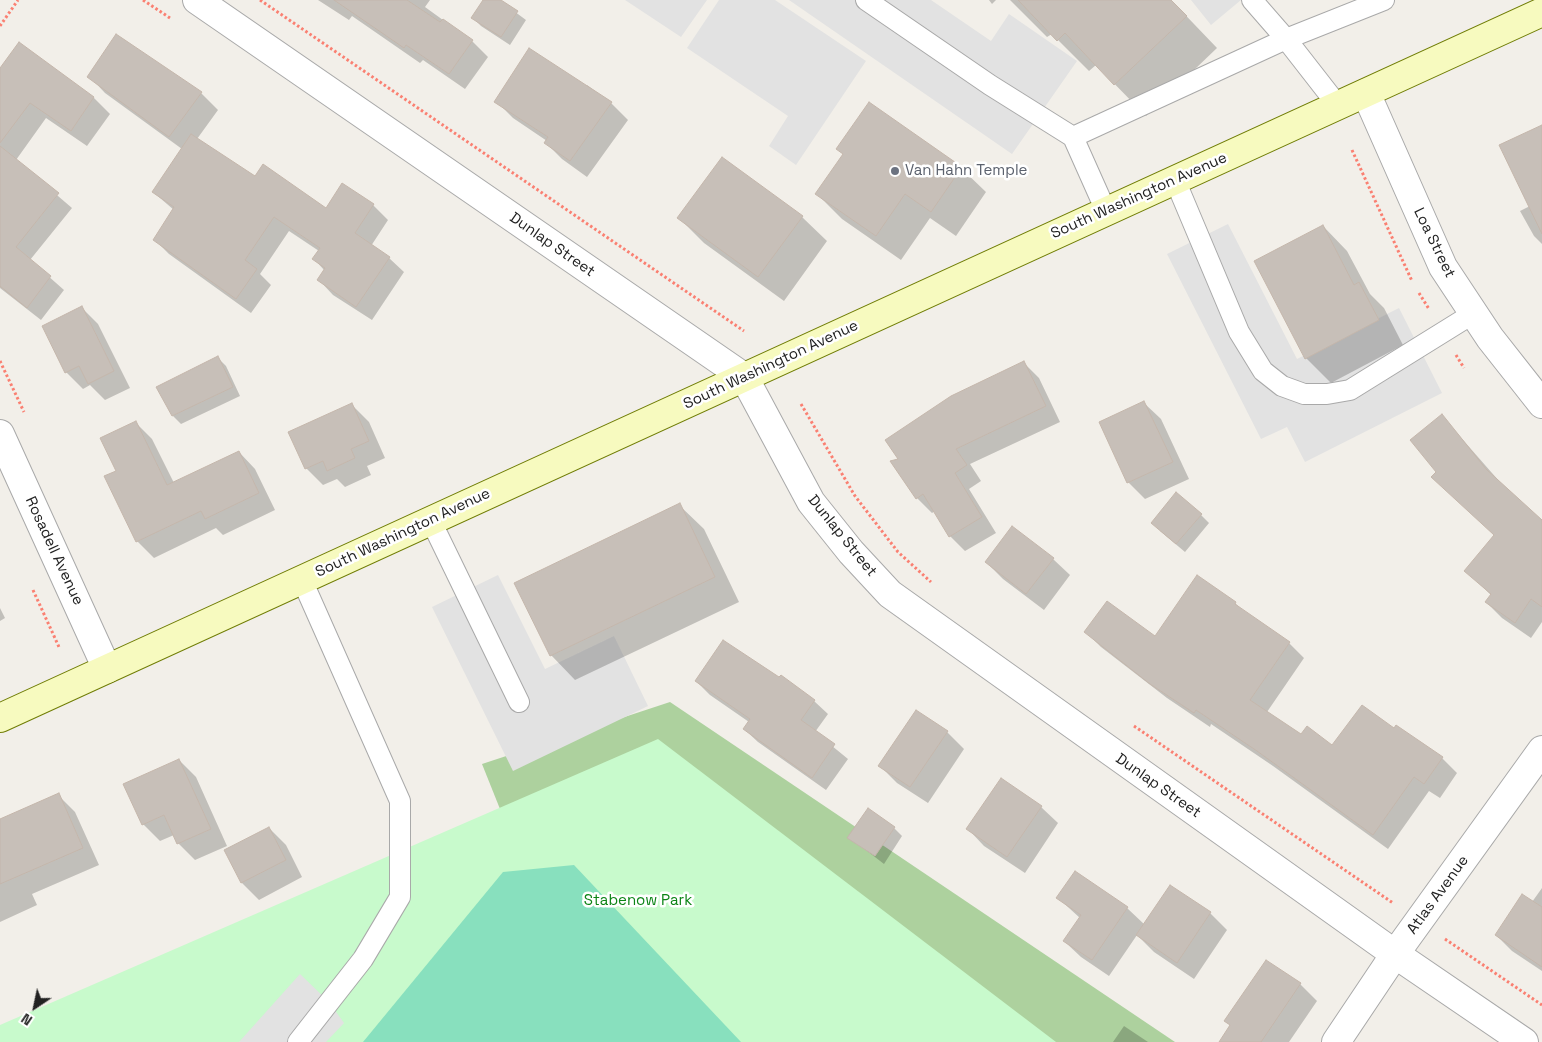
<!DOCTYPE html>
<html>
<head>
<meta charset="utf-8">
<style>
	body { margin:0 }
	#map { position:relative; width:1542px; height:1042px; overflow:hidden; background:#f2efe9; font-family:"Space Grotesk",sans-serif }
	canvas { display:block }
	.north { position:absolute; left:10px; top:982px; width:50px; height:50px; -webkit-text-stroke:4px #fff; paint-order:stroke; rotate:214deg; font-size:14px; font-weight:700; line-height:20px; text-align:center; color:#222 }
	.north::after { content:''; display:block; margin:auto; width:18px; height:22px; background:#222; clip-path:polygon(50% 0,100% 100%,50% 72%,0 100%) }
</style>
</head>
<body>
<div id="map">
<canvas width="1542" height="1042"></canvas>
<div class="north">N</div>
</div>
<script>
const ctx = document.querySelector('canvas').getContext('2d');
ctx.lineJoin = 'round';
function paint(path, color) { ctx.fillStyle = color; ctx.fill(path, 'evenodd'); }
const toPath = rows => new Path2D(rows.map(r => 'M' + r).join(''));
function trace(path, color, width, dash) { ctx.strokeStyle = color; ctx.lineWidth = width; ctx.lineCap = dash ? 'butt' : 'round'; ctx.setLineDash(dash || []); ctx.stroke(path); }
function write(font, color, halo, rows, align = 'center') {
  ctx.font = font + ' "Space Grotesk",sans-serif'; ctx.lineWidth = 5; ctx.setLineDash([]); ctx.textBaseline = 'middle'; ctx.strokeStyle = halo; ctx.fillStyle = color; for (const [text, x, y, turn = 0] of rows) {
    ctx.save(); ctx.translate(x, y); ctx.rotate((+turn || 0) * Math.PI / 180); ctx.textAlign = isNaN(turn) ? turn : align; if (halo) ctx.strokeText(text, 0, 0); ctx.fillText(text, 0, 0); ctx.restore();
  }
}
paint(toPath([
	[670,702,1175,1042,937,1042,510,834,482,764]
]), '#add19e');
paint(toPath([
	[658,739,1056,1042,0,1042,0,1025]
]), '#c8facc');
paint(toPath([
	[574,865,741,1042,363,1042,503,872]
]), '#88e0be');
paint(toPath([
	[625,0,707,0,681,37],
	[719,0,775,0,866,61,796,165,769,146,788,116,687,48],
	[789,0,931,0,991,41,1009,14,1077,61,1012,154],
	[1191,0,1241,0,1211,25],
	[1228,224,1297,359,1399,308,1442,393,1305,462,1287,427,1261,439,1167,254],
	[498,575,545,669,614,636,648,706,513,771,432,607],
	[300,974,329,1002,344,1023,326,1042,239,1042]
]), '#e2e2e2');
paint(toPath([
	[318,0,430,0,425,7,472,41,488,57,465,89,423,60,420,63,352,16,349,20],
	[484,0,499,0,526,20,510,45,481,26,473,18],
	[989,0,996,0,992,4],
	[1010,0,1171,0,1217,48,1146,116,1096,65,1089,71,1052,34,1047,37],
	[20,44,94,98,110,114,87,146,46,118,16,160,72,208,30,260,64,290,41,320,0,288,0,70],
	[89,76,201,93,218,110,197,139,255,178,326,210,373,205,388,220,371,246,389,258,404,272,372,320,333,295,319,280,325,271,314,259,319,251,289,231,260,274,271,285,251,313,169,254,154,239,174,210,153,192,182,149,105,93],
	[587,85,611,103,628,120,587,177,562,159,546,143,547,141,513,118,496,101,585,88],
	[1542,134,1542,244,1534,236,1520,211,1536,203],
	[838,149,961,168,986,192,956,236,930,218,901,260,842,219,817,194,844,155],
	[802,217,827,241,784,301,704,243,679,218],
	[1323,226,1347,251,1370,294,1384,308,1403,345,1331,383,1306,358],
	[82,308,98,324,130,388,105,400,90,385,83,389,66,372],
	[218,358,226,366,240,396,181,424,173,416],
	[1024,363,1039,378,1060,422,970,464,981,481,969,489,996,533,965,551,950,536,935,511,932,513,917,498,900,460],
	[1144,403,1161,419,1189,479,1145,499,1128,482],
	[352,405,369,422,385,458,367,466,371,475,345,487,337,479,323,485,306,468],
	[1442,416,1542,530,1542,622,1531,638,1502,618,1486,602,1491,595,1466,571,1495,536,1438,472],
	[135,422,152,439,174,483,239,452,255,469,275,510,223,535,216,528,154,558,137,541,117,471],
	[679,505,704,529,739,602,575,680,551,655],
	[1201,515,1209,523,1185,552,1160,531],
	[1053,559,1070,575,1044,610,1003,579,986,562],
	[1235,603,1246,614,1289,643,1304,658,1267,712,1302,736,1333,747,1394,730,1442,758,1457,773,1440,798,1429,791,1388,849,1273,766,1211,724,1210,727,1167,698,1101,647,1086,632,1155,638],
	[0,608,5,618,0,621],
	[696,681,814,701,828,714,815,732,848,759,826,790,758,742,744,729,749,722,710,695],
	[917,712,947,732,964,749,928,803,897,783,880,766],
	[179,760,196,777,227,846,195,860,178,843,174,835,160,841,143,824],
	[58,795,75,812,99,865,32,894,37,905,0,922,0,821],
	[1041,807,1058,823,1025,873,984,846,968,829],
	[269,828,286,845,302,877,259,900,242,883,225,850],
	[894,828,902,836,884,864,849,837],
	[1542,888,1542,971,1512,951,1496,935,1532,902],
	[1058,898,1127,908,1145,925,1210,913,1227,930,1194,979,1154,952,1137,935,1109,976,1081,957,1064,941,1080,918],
	[1266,961,1300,984,1317,1001,1289,1042,1221,1042,1231,1026,1226,1021],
	[1124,1026,1148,1042,1113,1042]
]), '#0003');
const building = toPath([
	[334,0,407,0,440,22,443,19,473,40,449,74,406,45,404,48,334,0],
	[483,0,501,0,518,11,501,37,471,18,483,0],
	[1018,0,1171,0,1187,16,1114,85,1065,33,1057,41,1018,0],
	[116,34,202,92,169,137,87,77,116,34],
	[19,42,94,97,71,131,30,103,0,143,0,68,19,42],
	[529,48,612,102,570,161,544,143,548,137,494,102,529,48],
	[869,102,962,167,931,212,905,194,876,236,815,194,843,154,836,149,869,102],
	[1542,125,1542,234,1499,145,1542,125],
	[191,134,255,176,263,164,326,208,342,183,374,204,355,233,390,257,356,307,317,280,325,268,312,259,320,248,274,217,245,260,257,269,236,299,153,240,174,207,152,192,191,134],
	[0,146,59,193,16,247,51,276,27,308,0,286,0,146],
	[722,157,803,216,758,277,677,218,722,157],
	[1323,225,1354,285,1359,282,1379,320,1305,359,1254,261,1323,225],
	[82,306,114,371,88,384,79,366,65,373,42,326,82,306],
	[218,356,233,387,172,416,156,387,218,356],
	[1024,361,1046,406,956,449,967,465,955,473,982,517,949,537,923,494,916,499,890,461,898,459,885,440,951,396,1024,361],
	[1144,401,1173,462,1127,483,1099,422,1144,401],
	[352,403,369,441,351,449,355,458,327,471,323,461,305,469,288,432,352,403],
	[1442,414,1486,469,1542,520,1542,607,1531,599,1515,623,1485,602,1491,594,1464,571,1494,535,1431,477,1436,472,1410,440,1442,414],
	[136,421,167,485,239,451,259,493,205,519,201,511,136,542,104,476,116,471,100,438,136,421],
	[1176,492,1202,514,1176,544,1151,523,1176,492],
	[680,503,715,577,550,656,514,583,680,503],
	[1012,526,1054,558,1026,594,985,562,1012,526],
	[1197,575,1236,602,1235,604,1290,642,1250,700,1301,734,1307,726,1332,745,1362,705,1394,728,1396,725,1443,757,1424,784,1414,777,1373,835,1257,751,1196,710,1194,713,1150,684,1084,632,1107,601,1155,636,1197,575],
	[723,640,779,677,781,675,815,700,801,720,835,744,812,778,743,729,750,719,695,681,723,640],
	[916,710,948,731,910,787,878,766,916,710],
	[179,759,211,829,177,844,164,815,142,825,123,784,179,759],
	[1001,778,1042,806,1007,857,966,829,1001,778],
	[59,793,83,848,0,884,0,819,59,793],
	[868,808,895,827,875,856,847,838,868,808],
	[269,827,286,860,241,883,224,850,269,827],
	[1075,871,1128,907,1092,960,1063,941,1081,915,1056,898,1075,871],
	[1170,885,1211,912,1177,963,1136,935,1170,885],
	[1522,894,1542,907,1542,967,1495,935,1522,894],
	[1266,960,1301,983,1261,1042,1219,1042,1230,1025,1224,1021,1266,960]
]);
paint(building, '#c7bfb8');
trace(building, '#c4b6ab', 1);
const lane = toPath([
	[866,0,990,85,1073,137,1106,211],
	[1252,0,1286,39,1339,107],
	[1073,137,1286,39,1384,0],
	[1175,180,1239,332,1263,371,1282,386,1304,394,1327,394,1350,390,1474,313],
	[431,521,519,702],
	[298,1042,363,959,400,897,400,801,302,580]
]);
const street = toPath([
	[197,0,744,377,811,502,851,552,890,594,1395,954,1524,1042],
	[1366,93,1443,267,1490,338,1542,404],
	[0,434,107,669],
	[1336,1042,1395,954,1542,750]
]);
const secondary = toPath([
	[0,718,1542,12]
]);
trace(lane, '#a9a9a9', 22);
trace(street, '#a9a9a9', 30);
trace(secondary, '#707d05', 30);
trace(toPath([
	[143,0,170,18],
	[260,0,744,331],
	[0,26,18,0],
	[1352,150,1412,281],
	[1419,293,1429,309],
	[1456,355,1464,368],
	[0,361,24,412],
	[801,404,855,496,898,552,931,582],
	[33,590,59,647],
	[1134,726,1393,903],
	[1445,939,1542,1005]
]), '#fa8072', 3, [2.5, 2.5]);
trace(lane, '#fff', 20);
trace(street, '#fff', 28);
trace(secondary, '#f7fabf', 28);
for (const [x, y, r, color] of [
	[895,171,5,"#6b7280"]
]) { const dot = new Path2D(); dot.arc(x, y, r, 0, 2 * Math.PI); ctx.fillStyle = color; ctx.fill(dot); trace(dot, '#fff', 2); }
write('15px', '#5b616d', '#fff', [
	["Van Hahn Temple",905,171]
], 'left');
write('15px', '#222', '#fff', [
	["South Washington Avenue",1139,196,-24],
	["Loa Street",1434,243,64],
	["Dunlap Street",552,245,35],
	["South Washington Avenue",771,365,-25],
	["South Washington Avenue",403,533,-25],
	["Dunlap Street",842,536,51],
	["Rosadell Avenue",54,551,65],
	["Dunlap Street",1158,786,35],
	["Atlas Avenue",1438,895,-54]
]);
write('15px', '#0c8416', '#fff', [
	["Stabenow Park",638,901]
]);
</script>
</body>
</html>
